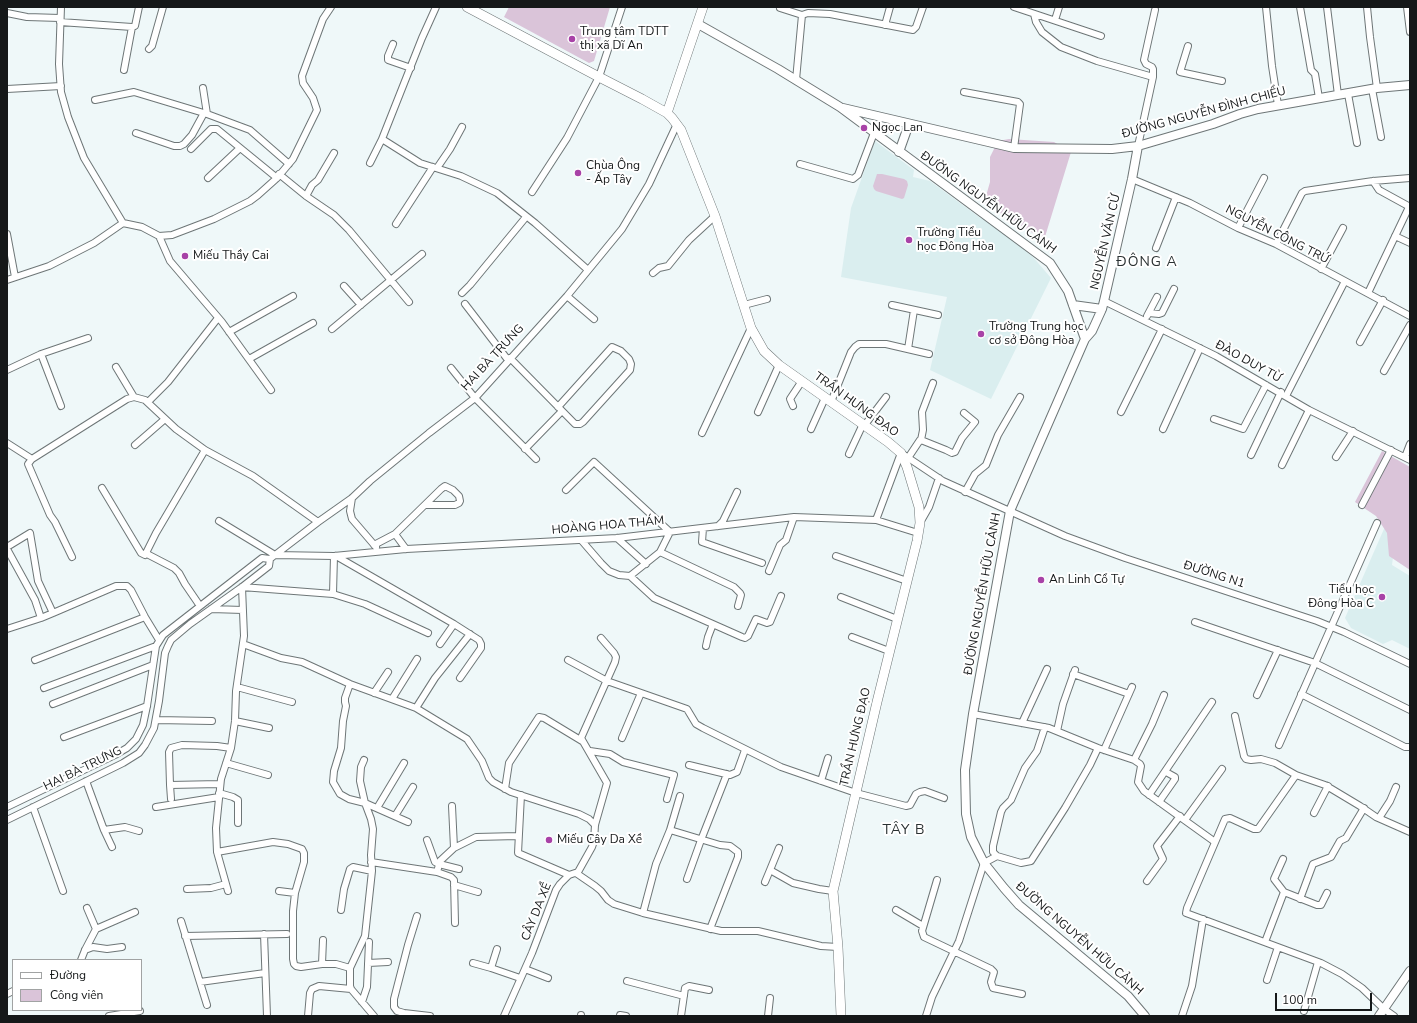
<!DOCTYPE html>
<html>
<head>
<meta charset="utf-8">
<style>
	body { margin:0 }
	#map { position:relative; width:1417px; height:1023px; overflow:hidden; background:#eff8f9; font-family:"Nunito Sans",sans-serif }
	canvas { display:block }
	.frame { position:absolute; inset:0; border:8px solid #151819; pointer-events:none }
	.legend { position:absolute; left:12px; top:959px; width:130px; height:52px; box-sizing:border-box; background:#fff; border:1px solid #a1a3a3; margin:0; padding:5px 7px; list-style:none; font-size:12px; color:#151819 }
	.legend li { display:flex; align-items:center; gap:8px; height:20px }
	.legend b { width:20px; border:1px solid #a1a3a3 }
	.scale { position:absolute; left:1275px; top:993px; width:97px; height:18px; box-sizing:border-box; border:2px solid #151819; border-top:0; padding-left:5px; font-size:12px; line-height:14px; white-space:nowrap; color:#151819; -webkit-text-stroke:3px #fff; paint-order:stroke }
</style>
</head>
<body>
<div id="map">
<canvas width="1417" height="1023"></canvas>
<div class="frame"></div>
<ul class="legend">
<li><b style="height:5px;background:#fff"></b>Đường</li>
<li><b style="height:11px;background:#dac4d9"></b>Công viên</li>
</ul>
<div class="scale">100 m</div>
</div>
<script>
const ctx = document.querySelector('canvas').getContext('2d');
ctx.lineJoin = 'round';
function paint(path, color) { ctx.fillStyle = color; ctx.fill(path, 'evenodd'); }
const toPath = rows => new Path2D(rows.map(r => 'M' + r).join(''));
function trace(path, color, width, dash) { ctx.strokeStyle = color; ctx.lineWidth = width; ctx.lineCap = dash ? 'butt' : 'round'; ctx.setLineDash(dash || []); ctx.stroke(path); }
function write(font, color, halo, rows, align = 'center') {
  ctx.font = font + ' "Nunito Sans",sans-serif'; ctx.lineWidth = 4; ctx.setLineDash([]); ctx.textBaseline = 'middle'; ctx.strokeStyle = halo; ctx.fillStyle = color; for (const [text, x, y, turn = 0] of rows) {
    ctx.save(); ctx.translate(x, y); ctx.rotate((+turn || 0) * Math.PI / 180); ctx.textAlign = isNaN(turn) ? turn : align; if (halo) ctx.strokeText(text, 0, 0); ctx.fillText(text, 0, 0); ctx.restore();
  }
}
paint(toPath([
	[875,141,914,170,913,177,930,181,979,217,998,228,1033,257,1051,278,991,399,930,370,947,297,841,277,851,208],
	[1387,522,1397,526,1392,565,1410,576,1410,649,1392,640,1383,644,1351,628,1345,618]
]), '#daeeef');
paint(toPath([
	[509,7,610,7,594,61,589,63,504,17],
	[1009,139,1054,142,1071,152,1044,240,984,203,990,182,990,157,998,141],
	[877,174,882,174,904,179,907,181,908,185,904,198,902,199,876,191,874,189,873,186],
	[1382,451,1410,467,1410,570,1389,556,1387,533,1376,516,1355,502]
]), '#dac4d9');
const minor = toPath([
	[436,7,422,38,382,139,420,163,461,176,497,193,535,223,588,270],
	[1014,7,1101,36],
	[1266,7,1272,66,1278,105],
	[1300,7,1311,70,1315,74,1319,98],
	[1327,7,1338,95],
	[1367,7,1370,37,1377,88],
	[1407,7,1410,32],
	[780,8,802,15],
	[7,13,27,17,60,18],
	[1034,14,1036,22,1042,32,1061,47,1097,61,1153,77],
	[1055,20,1059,7],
	[60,22,132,27,135,26,139,7],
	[885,25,890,7],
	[393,44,388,56,388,60,411,68],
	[1188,46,1180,72,1222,81],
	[149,49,152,46,163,7],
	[124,70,132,27],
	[796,80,802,15,808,13,830,14,913,30,916,27,923,7],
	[203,88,207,114],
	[7,89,61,86],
	[1372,89,1381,137],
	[964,92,1018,102,1020,104,1014,148],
	[1348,94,1357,143],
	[95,100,134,92,207,114,250,130,289,164],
	[136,133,174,146,180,146,184,144,192,135,204,113],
	[1138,146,1153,77,1153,69,1152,67,1146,64,1144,60,1155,10],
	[191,149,211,129,217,129,277,178],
	[370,163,382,139],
	[800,164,853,179,858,175,874,133],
	[437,168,450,149,462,127],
	[279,174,306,196,334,215,349,230,409,302],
	[208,178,240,148],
	[1132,179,1190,203,1238,228,1276,244,1410,316],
	[1373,181,1379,190,1410,207],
	[532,192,567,138,599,77,622,7],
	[306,196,312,185,318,180,334,153],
	[123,223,142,227,159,236,172,235,214,219,250,201,258,195,277,178,293,159,317,110,313,98,303,83,302,76,323,19,331,7],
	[396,224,433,167],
	[1238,228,1264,178],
	[7,234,15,277],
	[159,236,170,261,222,322,271,390],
	[1395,236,1410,243],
	[1276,244,1302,193,1305,191,1373,181,1410,178],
	[1156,248,1176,197],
	[1321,269,1343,228],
	[653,273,659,268,668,266,689,240,715,216],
	[7,280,49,266,94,243,123,223,84,158,68,117,61,92,59,64,61,7],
	[344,286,361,305],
	[462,293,470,285,526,217],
	[1368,293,1409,207],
	[567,296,594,319],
	[1104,301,1216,356,1309,410,1410,460],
	[465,304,508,360],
	[744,305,767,299],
	[892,305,938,315],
	[1149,313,1159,314,1162,313,1174,289],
	[1147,316,1157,297],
	[332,329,422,254],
	[229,332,293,296],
	[1360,342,1383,300],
	[908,349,914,310],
	[41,354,61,406],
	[510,358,575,424,580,424,583,422,630,370,631,364,629,359,621,351,612,347,558,407],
	[249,359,313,323],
	[116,367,134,397],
	[451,368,475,398,536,459],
	[7,370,41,354,88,338],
	[1384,371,1410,325],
	[1286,396,1345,281],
	[148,402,168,382,218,318],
	[831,402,851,352,855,347,859,344,886,344,929,354],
	[793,406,790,399,802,381],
	[758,412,779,365],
	[1121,412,1162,329],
	[1214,419,1243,429,1266,385],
	[864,426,886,397],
	[811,429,825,398],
	[1163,429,1200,348],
	[702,433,751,328],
	[921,440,946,450,952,453,955,452,962,438,975,422,964,413],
	[7,443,32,459],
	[135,445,165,419],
	[525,449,562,411],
	[849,454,863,424],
	[1251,455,1281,392],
	[1336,457,1353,431],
	[1405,457,1410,444],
	[908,458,920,440,921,440,923,430,922,412,933,383],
	[1282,465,1309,410],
	[102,488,141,553,145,555,156,533,205,450],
	[566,490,594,462,670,532,660,552,630,576],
	[965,492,975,474,986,465,998,435,1020,397],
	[352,498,350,511,352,519,376,547],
	[1362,505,1391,450],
	[876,520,901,453,943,481,1065,536,1125,558,1317,621,1344,632,1410,664],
	[219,521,275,555,334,556,406,549,617,538,794,517,876,520,918,533],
	[921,521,929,507,939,478],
	[718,526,723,521,737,492],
	[703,528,702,542,762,563],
	[395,534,406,549],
	[617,538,646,564],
	[582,541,601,563,609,571,619,575,630,576,654,598,742,637,745,638,748,636,756,619,767,623,770,622,781,596],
	[374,545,395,534,441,489,445,486,453,490,459,496,460,501,459,503,455,505,425,505],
	[7,547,30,533,38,581,53,613,116,586,127,586,131,590,145,617,159,640],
	[7,549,35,600,41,618,53,613],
	[660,552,734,587,740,593,741,595,738,606],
	[147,554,174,568,179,573,185,584,200,606],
	[336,556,454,624,479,640,481,644,481,648,460,678],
	[836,556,907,581],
	[72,557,55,522,50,515,28,464,32,459,127,399,134,397,145,400,176,429,205,450,253,476,318,522],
	[769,571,780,545,786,540,794,517],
	[333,594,334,556],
	[841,597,897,619],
	[211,609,243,610],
	[1195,622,1315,663,1410,710],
	[7,629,41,618],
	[852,637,889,651],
	[243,644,281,658,302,662,350,684,416,708,467,739,482,761,489,778,493,782,511,792,579,814,589,819,595,825],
	[440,644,454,624],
	[706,646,708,637,713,624],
	[35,660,145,617],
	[568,660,607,681,687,709,696,724,703,728,781,767,856,793,906,806,910,805,916,794,920,792,925,791,944,798],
	[1073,674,1129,694],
	[350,684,345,698,345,702,346,706,343,721,341,748,334,771,333,782,340,794,349,799,365,803,371,819,373,829,371,855,372,871,365,936,350,968,350,986,351,989,374,1016],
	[237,687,292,702],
	[44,688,156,646],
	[374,693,388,672],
	[1301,694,1405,747,1410,747],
	[1257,695,1278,650],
	[392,699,417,659],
	[53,704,153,665],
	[416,708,435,678,470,634],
	[973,714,1049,728,1098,748,1134,760,1140,764,1141,766,1138,782,1144,791,1215,842],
	[1235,716,1244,756,1246,759,1251,760,1261,759,1275,763,1296,775,1325,785,1360,806,1376,817,1410,832],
	[156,720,212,721],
	[235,721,269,728],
	[1022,723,1047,669],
	[1057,731,1063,704,1075,670],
	[64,737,147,706],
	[622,738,641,693],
	[1279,745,1377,523],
	[1104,750,1132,687],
	[590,751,610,754,623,762,674,775,667,799],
	[364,760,361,767,360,781,365,803,408,822],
	[1134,760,1152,724,1164,695],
	[226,763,268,775],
	[689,765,730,775,737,772,745,750],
	[1296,775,1258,829,1254,829,1230,818,1225,819,1187,908,1186,913,1321,963,1342,974,1362,988,1384,1009,1394,1016],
	[86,781,104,830,112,847],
	[821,781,828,758],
	[170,785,169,752,171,748,182,745,217,746,231,748],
	[505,789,509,763,539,717,544,718,582,741],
	[219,793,233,797,238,800,238,823],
	[521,795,518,853,569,875],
	[1149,795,1212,702],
	[171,799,170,785,220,784],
	[1159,802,1175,779,1175,777,1166,772],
	[7,807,115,755,127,748,136,739,143,725,147,706,156,646,163,635,262,558,270,559],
	[33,807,63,891],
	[156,807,219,797],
	[377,808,404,763],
	[1314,813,1328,786],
	[395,816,413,787],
	[1379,818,1390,801,1396,787],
	[7,820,123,763,139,753,145,745,154,728,159,701,165,653,168,646,171,640,190,624,242,587,269,566,270,559,275,555,318,522,352,498,370,481,429,433,475,398,567,296,622,229,649,184,677,124],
	[1185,820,1222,769],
	[104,830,125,827,139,831],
	[670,830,680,796],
	[427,840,435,862,439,864,459,869],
	[454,848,476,837,518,836],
	[779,848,770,870,793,883,819,889,833,891],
	[217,852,273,842,288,844,302,849,304,853,304,862,295,893,293,911,293,959,294,964,296,966,301,967,322,964,336,964,350,968],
	[997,856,993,852,993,846,1001,812,1003,808,1011,800,1025,768,1037,751,1045,727],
	[1283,859,1274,879,1284,892,1317,905,1321,905,1327,893],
	[371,862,437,872,451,877,454,880,455,923],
	[437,872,440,861,454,848,452,806],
	[576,873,595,886,601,891,608,900,614,904,643,913,721,931,758,931,821,946,838,947],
	[687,879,701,840,727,774],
	[937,880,922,931,924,937,991,969,994,972,991,982,993,988,1022,994],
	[1147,881,1163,859,1157,846,1180,816],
	[765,882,770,870],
	[454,885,478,892],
	[187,889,211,888,226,884],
	[228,891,217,852,216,828,221,779,231,748,235,721,236,691,244,636,242,587,333,594,365,604,428,633],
	[279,891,295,893],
	[1300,899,1313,864,1331,857,1340,841,1346,838,1364,808],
	[87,908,96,929],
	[341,910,344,889,350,869,353,867,372,871],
	[896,910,923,926],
	[643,913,656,864,670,830,720,845,730,846,738,852,738,857,710,929],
	[417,916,408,945,394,999,394,1007,397,1011,404,1013,430,1016],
	[181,921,207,1005],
	[264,934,267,1016],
	[185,936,287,934],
	[1265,942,1284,892],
	[497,949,491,968,520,978],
	[85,950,93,947,107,949,122,947],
	[81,960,85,950,96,929,135,912],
	[368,963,388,962],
	[473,963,491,968],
	[322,964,323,940],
	[525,969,548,978],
	[1267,980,1278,947],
	[627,981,684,996],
	[200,982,265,973],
	[7,994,13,991],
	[362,1002,367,987,369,942],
	[1304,1011,1318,962],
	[620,1015,626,1016],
	[109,1016,140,1011],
	[308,1016,310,993,312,989,319,986,351,989],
	[504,1016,532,953,556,890,560,884,569,875,578,872,592,847,594,841,595,825,607,783,581,738,615,662,616,657,614,653,601,638],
	[581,1016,581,1015],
	[681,1016,685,988,689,986,709,990],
	[768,1016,770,998],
	[926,1016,932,997,959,941,984,863,997,856,1021,863,1031,861,1065,808,1090,765,1098,748],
	[1182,1016,1192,986,1203,919]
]);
const tertiary = toPath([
	[698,24,778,69,840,107,1050,263,1068,291,1085,339,1010,511,973,714,965,770,966,814,971,837,984,863,1004,888,1019,905,1128,996,1145,1016],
	[843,108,1014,148,1112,149,1138,146,1213,124,1240,114,1258,109,1377,88,1410,85],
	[899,152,909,124],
	[1073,305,1102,309],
	[1085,339,1092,331,1102,309,1104,301,1132,179,1138,146],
	[1379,1016,1410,971]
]);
const secondary = toPath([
	[467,7,599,77,642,99,667,113,672,118,681,130,715,216,751,328,764,351,779,365,888,442,901,453,907,467,919,507,920,523,917,541,877,702,833,891,838,947,841,1016],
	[667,113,703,7]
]);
trace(minor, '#6e7677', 8);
trace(tertiary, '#6e7677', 10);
trace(secondary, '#6e7677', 10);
trace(minor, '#fff', 6);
trace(tertiary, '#fff', 8);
trace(secondary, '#fff', 9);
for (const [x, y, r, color] of [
	[572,39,4,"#a842a7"],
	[864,128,4,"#a842a7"],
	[578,173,4,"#a842a7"],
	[909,240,4,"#a842a7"],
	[185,256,4,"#a842a7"],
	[981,334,4,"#a842a7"],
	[1041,580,4,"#a842a7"],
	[1382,597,4,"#a842a7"],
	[549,840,4,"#a842a7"]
]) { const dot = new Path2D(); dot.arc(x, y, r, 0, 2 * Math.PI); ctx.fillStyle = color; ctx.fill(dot); trace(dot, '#fff', 1.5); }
write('12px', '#151819', '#fff', [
	["Trung tâm TDTT",580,32],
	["thị xã Dĩ An",580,46],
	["Ngọc Lan",872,128],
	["Chùa Ông",586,166],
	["- Ấp Tây",586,180],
	["Trường Tiểu",917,233],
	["học Đông Hòa",917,247],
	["Miếu Thầy Cai",193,256],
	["Trường Trung học",989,327],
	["cơ sở Đông Hòa",989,341],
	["An Linh Cổ Tự",1049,580],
	["Tiểu học",1374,590,"right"],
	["Đông Hòa C",1374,604,"right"],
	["Miếu Cây Da Xề",557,840]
], 'left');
write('12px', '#151819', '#fff', [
	["ĐƯỜNG NGUYỄN ĐÌNH CHIỂU",1204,113,-15],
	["ĐƯỜNG NGUYỄN HỮU CẢNH",988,203,36],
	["NGUYỄN CÔNG TRỨ",1277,235,27],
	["NGUYỄN VĂN CỪ",1106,242,-77],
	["HAI BÀ TRƯNG",493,358,-47],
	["ĐÀO DUY TỪ",1248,362,29],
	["TRẦN HƯNG ĐẠO",856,405,36],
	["HOÀNG HOA THÁM",608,526,-5],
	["ĐƯỜNG N1",1214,575,18],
	["ĐƯỜNG NGUYỄN HỮU CẢNH",983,594,-80],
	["TRẦN HƯNG ĐẠO",856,737,-77],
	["HAI BÀ TRƯNG",83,769,-26],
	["CÂY DA XỀ",537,912,-68],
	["ĐƯỜNG NGUYỄN HỮU CẢNH",1079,939,41]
]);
ctx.letterSpacing = '1px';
write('14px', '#2b3233', '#fff', [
	["ĐÔNG A",1147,263],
	["TÂY B",904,831]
]);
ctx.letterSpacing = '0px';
</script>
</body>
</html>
